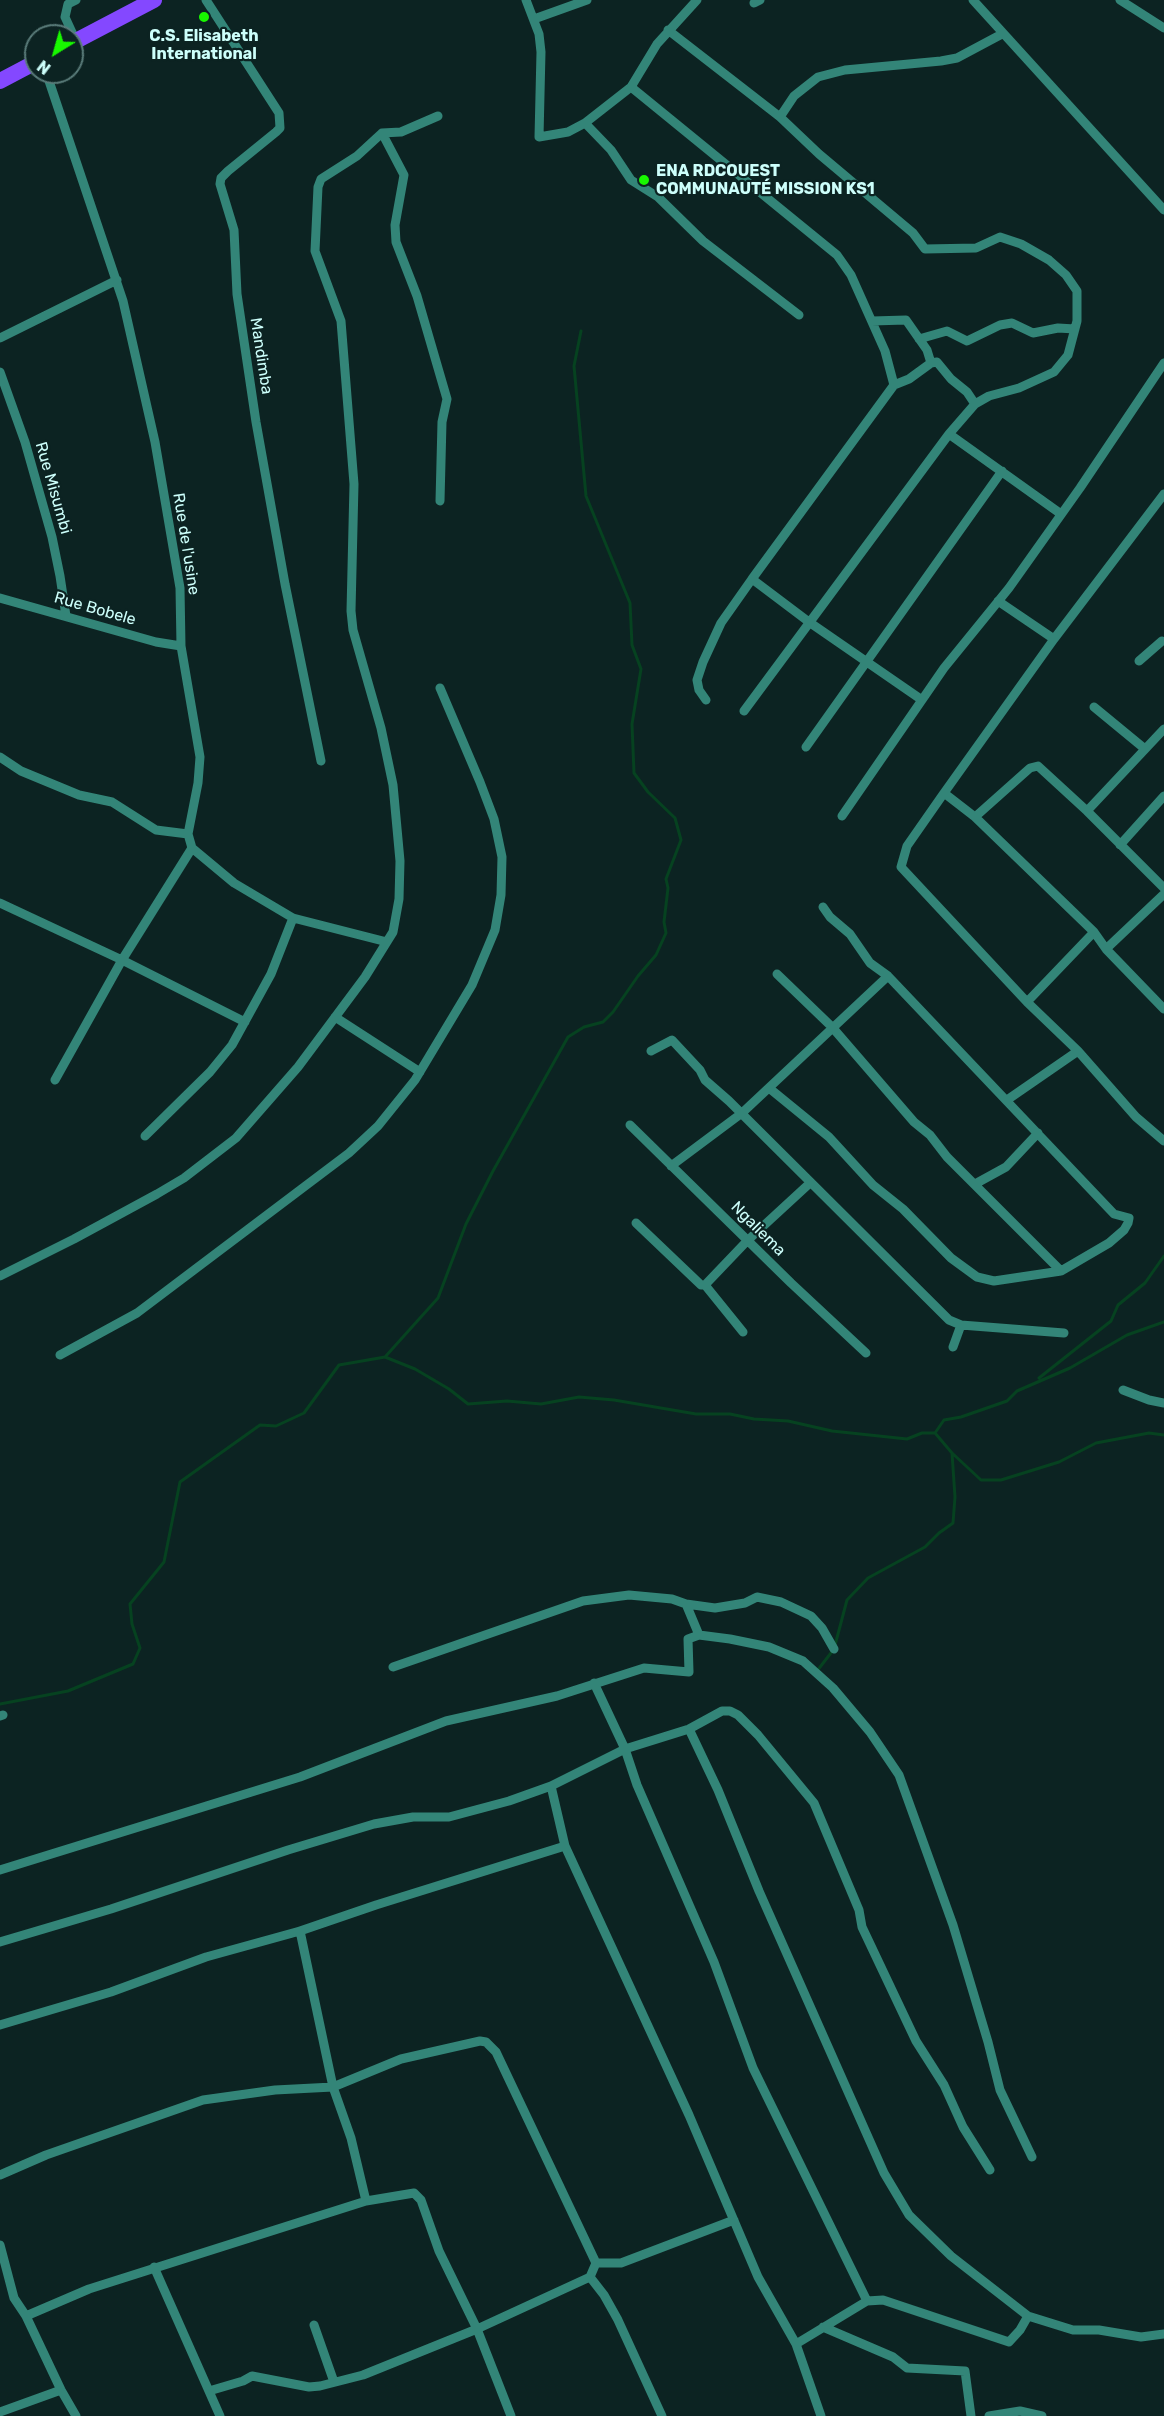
<!DOCTYPE html>
<html>
<head>
<meta charset="utf-8">
<style>
	body { margin:0 }
	#map { position:relative; width:1164px; height:2416px; overflow:hidden; background:#0c2322; font-family:Rubik,sans-serif }
	canvas { display:block }
	.north { position:absolute; left:24px; top:24px; width:60px; height:60px; box-sizing:border-box; background:#0c2322; border:2px solid #597b79; border-radius:50%; rotate:217deg; font-size:16px; font-weight:700; line-height:24px; text-align:center; color:#cdfffb }
	.north::after { content:''; display:block; margin:auto; width:21px; height:27px; background:#18f800; clip-path:polygon(50% 0,100% 100%,50% 72%,0 100%) }
</style>
</head>
<body>
<div id="map">
<canvas width="1164" height="2416"></canvas>
<div class="north">N</div>
</div>
<script>
const ctx = document.querySelector('canvas').getContext('2d');
ctx.lineJoin = 'round';
const toPath = rows => new Path2D(rows.map(r => 'M' + r).join(''));
function trace(path, color, width, dash) { ctx.strokeStyle = color; ctx.lineWidth = width; ctx.lineCap = dash ? 'butt' : 'round'; ctx.setLineDash(dash || []); ctx.stroke(path); }
function write(font, color, halo, rows, align = 'center') {
  ctx.font = font + ' Rubik,sans-serif'; ctx.lineWidth = 4.5; ctx.setLineDash([]); ctx.textBaseline = 'middle'; ctx.strokeStyle = halo; ctx.fillStyle = color; for (const [text, x, y, turn = 0] of rows) {
    ctx.save(); ctx.translate(x, y); ctx.rotate((+turn || 0) * Math.PI / 180); ctx.textAlign = isNaN(turn) ? turn : align; if (halo) ctx.strokeText(text, 0, 0); ctx.fillText(text, 0, 0); ctx.restore();
  }
}
trace(toPath([
	[385,1357,438,1298,466,1224,493,1171,568,1037,584,1027,603,1022,613,1012,638,976,656,955,666,933,664,922,668,888,666,879,681,840,675,818,648,792,634,773,632,724,641,669,632,645,630,603,586,496,574,366,581,331],
	[1039,1378,1111,1321,1118,1305,1145,1283,1164,1256],
	[935,1433,944,1420,961,1417,1007,1401,1017,1391,1070,1368,1127,1335,1164,1322],
	[935,1433,952,1453,981,1480,1001,1480,1059,1462,1096,1443,1149,1433,1164,1435],
	[817,1671,834,1649,847,1600,868,1578,925,1547,939,1533,953,1523,955,1497,952,1453],
	[0,1704,68,1691,133,1664,140,1648,132,1624,130,1604,164,1562,180,1482,260,1425,276,1426,304,1413,339,1365,385,1357,415,1369,449,1389,468,1404,507,1401,541,1404,579,1397,614,1400,696,1414,730,1414,754,1419,788,1421,832,1431,907,1439,922,1433,935,1433]
]), '#064220', 3);
trace(toPath([
	[206,0,279,113,280,128,276,132,228,171,221,178,220,184,234,230,237,294,256,422,285,584,321,761],
	[526,0,539,34,541,52,539,137,568,132,585,123,631,87,657,44,697,0],
	[973,0,1164,210],
	[1120,0,1164,28],
	[754,3,760,0],
	[534,19,587,0],
	[668,30,780,117,819,154,913,233,925,249,976,248,1000,237,1021,244,1049,260,1066,275,1077,291,1077,321,1068,355,1054,372,1019,388,989,396,975,404,949,434],
	[76,41,65,17,68,4,76,0],
	[46,72,123,301,155,442,180,588,181,646,200,757,198,783,188,834,192,848,234,883,293,918,387,942],
	[631,87,837,255,851,275,885,351,894,385,752,579,809,622,922,700],
	[780,117,794,96,818,77,845,70,941,61,957,58,1002,34],
	[585,123,611,150,631,180,658,197,703,241,799,315],
	[382,133,404,175,395,225,396,242,417,296,447,399,442,422,440,501],
	[872,321,906,320,927,350,931,363],
	[0,338,117,280],
	[919,339,947,331,967,341,1000,325,1012,323,1033,333,1058,328,1075,329],
	[0,372,25,442,52,537,60,576,66,616],
	[894,385,909,379,931,363,937,362,951,379,967,392,975,404],
	[0,598,156,642,181,646],
	[998,601,1054,639],
	[1139,661,1162,641],
	[706,700,699,690,697,680,703,662,721,623,752,579],
	[1094,707,1145,749],
	[744,711,949,434,1061,514],
	[806,747,1002,471],
	[0,757,21,771,79,795,112,802,156,830,188,834],
	[944,793,907,846,901,867,1027,1002],
	[1087,811,1164,729],
	[842,816,944,668,1009,588,1080,488,1164,363],
	[975,817,944,793,1054,639,1164,494],
	[1120,845,1164,796],
	[1164,888,1087,811,1038,766,1030,768,975,817,1094,932,1106,949,1164,1009],
	[0,903,122,960,245,1022],
	[1094,932,1027,1002,1078,1051,1136,1117,1164,1141],
	[1106,949,1164,894],
	[777,974,832,1027,914,1122,930,1135,947,1157,1061,1271],
	[335,1017,420,1072],
	[651,1051,672,1040,700,1070,705,1080,729,1101,949,1320,961,1325,953,1347],
	[55,1080,122,960,192,848],
	[769,1088,829,1137,873,1185,903,1209,951,1258,977,1277,994,1281,1061,1271,1109,1243,1124,1230,1128,1223,1129,1218,1114,1214,888,976,870,963,850,934,830,917,823,907],
	[1007,1100,1078,1051],
	[630,1125,791,1283,866,1353],
	[145,1136,210,1072,232,1045,271,974,293,918],
	[671,1166,742,1113,888,976],
	[975,1184,1006,1167,1038,1133],
	[636,1223,701,1285,705,1285,747,1241,810,1183],
	[0,1276,74,1239,157,1194,184,1178,236,1138,298,1067,365,977,393,932,399,899,400,861,393,785,381,728,353,630,351,611,354,484,341,321,315,251,318,187,321,179,357,156,382,133,401,132,438,116],
	[705,1285,743,1332],
	[961,1325,1064,1333],
	[60,1355,137,1313,349,1153,378,1126,415,1080,472,985,495,930,501,895,502,857,494,819,480,782,440,688],
	[1123,1390,1149,1400,1164,1403],
	[686,1604,715,1608,745,1603,757,1597,781,1602,811,1616,822,1628,834,1649],
	[393,1667,583,1601,629,1595,672,1599,686,1604,699,1635],
	[594,1683,625,1749,637,1785,714,1962,753,2068,867,2301],
	[0,1716,3,1715],
	[689,1729,718,1790,759,1891,884,2173,909,2215,951,2256,1028,2316,1073,2330,1099,2330,1141,2337,1164,2334],
	[551,1786,565,1846,689,2115,758,2277,796,2344,821,2416],
	[0,1870,300,1777,446,1721,557,1696,644,1668,689,1672,688,1639,699,1635,730,1639,769,1647,803,1661,833,1688,870,1732,899,1775,953,1925,988,2042,1000,2090,1032,2157],
	[300,1931,333,2087,401,2059,480,2041,486,2042,496,2052,596,2263],
	[0,1942,111,1909,288,1850,374,1824,413,1817,449,1817,509,1801,551,1786,625,1749,689,1729,722,1711,730,1711,738,1715,758,1735,814,1803,859,1910,862,1927,916,2041,944,2085,963,2127,990,2170],
	[0,2025,111,1992,206,1957,300,1931,376,1905,565,1846],
	[0,2175,46,2155,203,2100,275,2090,333,2087,351,2138,366,2201],
	[0,2245,14,2298,26,2316,61,2390,76,2416],
	[154,2267,220,2416],
	[590,2277,596,2263,621,2263,734,2220],
	[26,2316,89,2289,366,2201,414,2193,421,2200,439,2251,477,2329,511,2416],
	[314,2325,334,2382],
	[823,2327,893,2357,907,2368,965,2371,971,2416],
	[796,2344,867,2301,883,2300,1009,2342,1020,2330,1028,2316],
	[209,2391,243,2381,252,2376,309,2387,320,2386,363,2375,477,2329,590,2277,604,2295,618,2320,662,2416],
	[0,2412,61,2390],
	[989,2416,1020,2411,1042,2416]
]), '#338578', 9);
trace(toPath([
	[72,43,154,0],
	[0,81,36,62]
]), '#8448ff', 16);
for (const [x, y, r, color] of [
	[204,17,6,"#18f800"],
	[644,180,6,"#18f800"]
]) { const dot = new Path2D(); dot.arc(x, y, r, 0, 2 * Math.PI); ctx.fillStyle = color; ctx.fill(dot); trace(dot, '#0c2322', 2); }
write('bold 16px', '#cdfffb', '#0c2322', [
	["C.S. Elisabeth",204,36],
	["International",204,54],
	["ENA RDCOUEST",656,171,"left"],
	["COMMUNAUTÉ MISSION KS1",656,189,"left"]
]);
write('16px', '#cdfffb', '#0c2322', [
	["Mandimba",261,356,81],
	["Rue Misumbi",53,488,74],
	["Rue de l'usine",186,544,81],
	["Rue Bobele",95,609,16],
	["Ngaliema",758,1229,45]
]);
</script>
</body>
</html>
